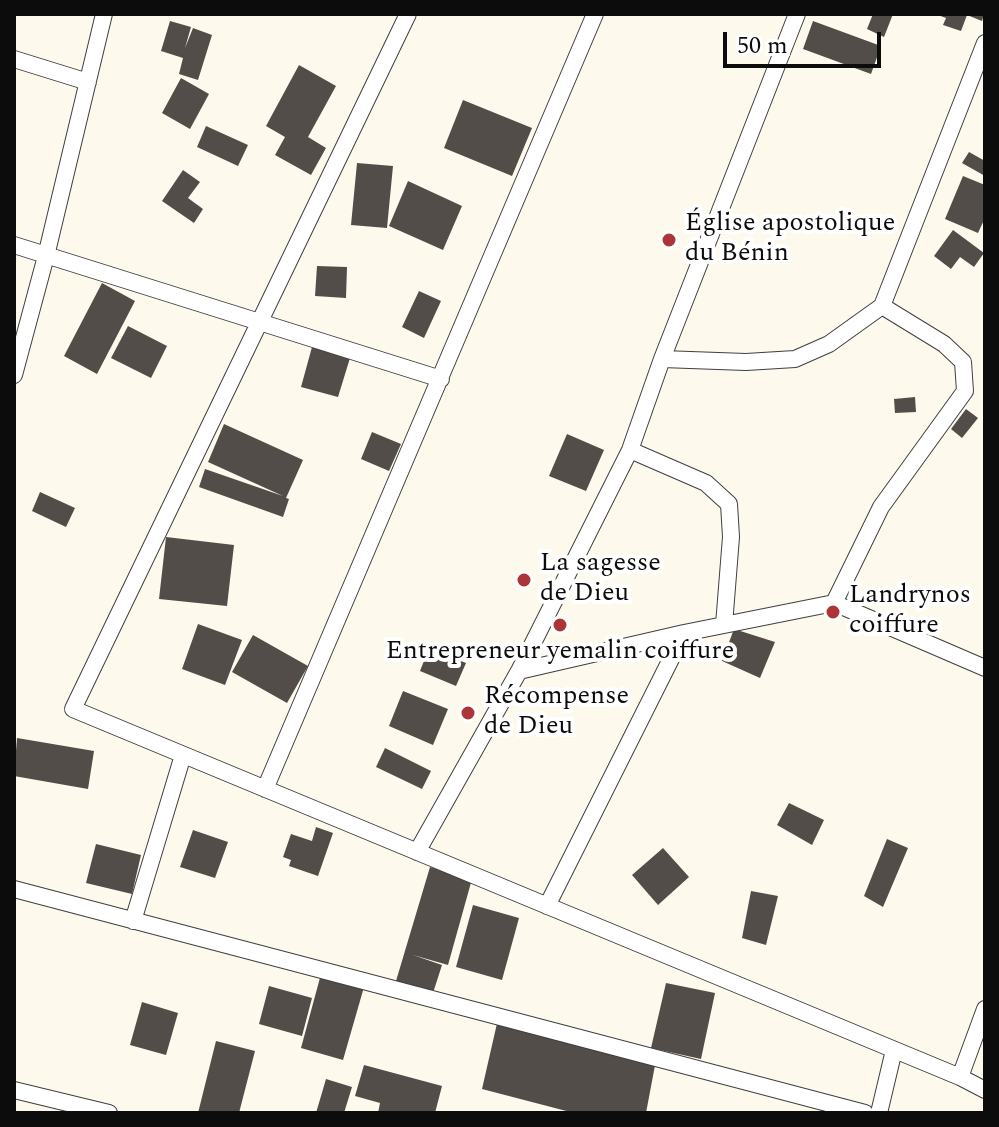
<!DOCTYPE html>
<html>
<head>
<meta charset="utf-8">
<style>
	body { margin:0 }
	#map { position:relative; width:999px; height:1127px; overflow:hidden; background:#fdfaed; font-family:Spectral,serif }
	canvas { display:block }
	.frame { position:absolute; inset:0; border:16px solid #0c0c0c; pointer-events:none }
	.scale { position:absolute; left:723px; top:32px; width:158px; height:36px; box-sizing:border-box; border:4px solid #0c0c0c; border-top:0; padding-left:10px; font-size:24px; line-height:28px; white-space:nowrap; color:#0c0c0c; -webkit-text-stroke:6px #fff; paint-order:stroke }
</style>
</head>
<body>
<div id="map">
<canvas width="999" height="1127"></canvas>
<div class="frame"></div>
<div class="scale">50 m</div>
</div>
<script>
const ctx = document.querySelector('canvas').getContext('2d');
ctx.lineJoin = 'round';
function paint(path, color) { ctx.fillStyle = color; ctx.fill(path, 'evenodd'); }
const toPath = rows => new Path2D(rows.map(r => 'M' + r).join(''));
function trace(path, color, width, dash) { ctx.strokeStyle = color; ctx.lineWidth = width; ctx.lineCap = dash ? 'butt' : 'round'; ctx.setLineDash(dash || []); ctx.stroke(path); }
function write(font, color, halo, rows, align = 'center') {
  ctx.font = font + ' Spectral,serif'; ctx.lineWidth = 8; ctx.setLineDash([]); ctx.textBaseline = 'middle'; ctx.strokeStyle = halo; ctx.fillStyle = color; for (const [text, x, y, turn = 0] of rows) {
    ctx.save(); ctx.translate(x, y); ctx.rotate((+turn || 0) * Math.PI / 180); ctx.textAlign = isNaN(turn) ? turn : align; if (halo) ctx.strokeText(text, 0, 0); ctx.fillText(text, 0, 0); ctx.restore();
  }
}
paint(toPath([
	[873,14,893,14,884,37,867,29],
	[935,14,984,14,982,21,967,15,961,31,943,25,946,18],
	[170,21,191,27,185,48,193,28,212,35,198,80,179,74,183,58,161,51],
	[813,21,881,46,871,74,803,49],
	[299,65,336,86,308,137,326,148,311,175,275,155,285,137,266,126],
	[181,78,209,94,190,129,162,113],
	[463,100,532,128,512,176,444,148],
	[206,126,248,145,238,166,197,147],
	[969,152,985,161,985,176,962,163],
	[357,163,393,166,387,228,351,225],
	[183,170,200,182,188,198,203,209,194,223,162,201],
	[963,176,985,185,985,218,978,233,945,219],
	[408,181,462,206,443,250,389,226],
	[953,230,984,253,974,267,960,257,951,269,934,256],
	[317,266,347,267,346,298,315,296],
	[102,283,135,301,97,374,64,356],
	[419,291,441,301,424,338,402,327],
	[128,326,167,346,151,378,111,358],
	[312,347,350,358,338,397,301,387],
	[915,397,916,412,895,413,894,399],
	[966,409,978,418,962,438,951,429],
	[224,424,303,460,286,498,289,499,283,517,199,487,205,469,283,496,208,462],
	[372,432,401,444,389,471,361,459],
	[567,434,604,450,586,491,549,476],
	[40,492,75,508,66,527,32,511],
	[166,537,234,545,227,606,159,599],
	[198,624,242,640,225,685,182,669],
	[734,629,775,642,760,678,722,661],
	[253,635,308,666,287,703,232,672],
	[429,648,466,663,456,686,420,671],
	[403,691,448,709,433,745,389,726],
	[17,738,94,751,88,789,14,776],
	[385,748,431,771,422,789,376,767],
	[789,803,824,820,812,845,777,825],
	[316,827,333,833,318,876,289,866,291,860,283,857,291,834,312,841],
	[193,830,228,842,215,878,180,867],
	[887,839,908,848,883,907,864,896],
	[96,844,141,855,132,894,86,883],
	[663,848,689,877,658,905,632,875],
	[430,867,472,879,448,965,413,955,442,965,433,993,396,981],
	[751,891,778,896,766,945,742,938],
	[473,905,519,918,502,980,456,967],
	[321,974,364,987,343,1060,301,1048],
	[666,983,715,993,701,1059,651,1048],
	[269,986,312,998,302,1036,259,1024],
	[142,1002,178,1013,166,1055,130,1045],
	[498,1019,656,1060,646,1113,574,1113,482,1089],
	[216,1041,255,1051,239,1113,198,1113],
	[364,1065,442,1086,435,1113,378,1113,380,1103,355,1096],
	[326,1079,352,1087,344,1113,316,1113]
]), '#534d4a');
const street = toPath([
	[408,14,73,709,960,1077,985,1090],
	[14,59,88,82],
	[14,245,441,379],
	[662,359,746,362,795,359,829,344,882,306,985,43],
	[14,375,46,256,104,14],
	[630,450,706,483,729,504,731,537,724,625],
	[834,603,881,507,965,391,963,362,944,344,882,306],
	[519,671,684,633,834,603,985,668],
	[265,789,595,14],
	[417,852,519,671,630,450,662,359,797,14],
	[14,889,865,1113],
	[547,906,684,633],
	[133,921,183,755],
	[960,1077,985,1009],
	[14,1090,109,1113],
	[879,1113,894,1050]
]);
trace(street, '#3f3f3f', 18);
trace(street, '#fff', 16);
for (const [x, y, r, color] of [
	[669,240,8,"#aa363a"],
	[524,580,8,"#aa363a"],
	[833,612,8,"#aa363a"],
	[560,625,8,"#aa363a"],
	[468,713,8,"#aa363a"]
]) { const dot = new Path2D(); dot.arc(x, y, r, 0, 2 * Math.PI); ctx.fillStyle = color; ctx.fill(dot); trace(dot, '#fff', 3); }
write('26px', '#0c0c0c', '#fff', [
	["Église apostolique",685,225],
	["du Bénin",685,255],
	["La sagesse",540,565],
	["de Dieu",540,595],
	["Landrynos",849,597],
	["coiffure",849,627],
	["Entrepreneur yemalin coiffure",560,653,"center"],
	["Récompense",484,698],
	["de Dieu",484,728]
], 'left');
</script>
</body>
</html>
